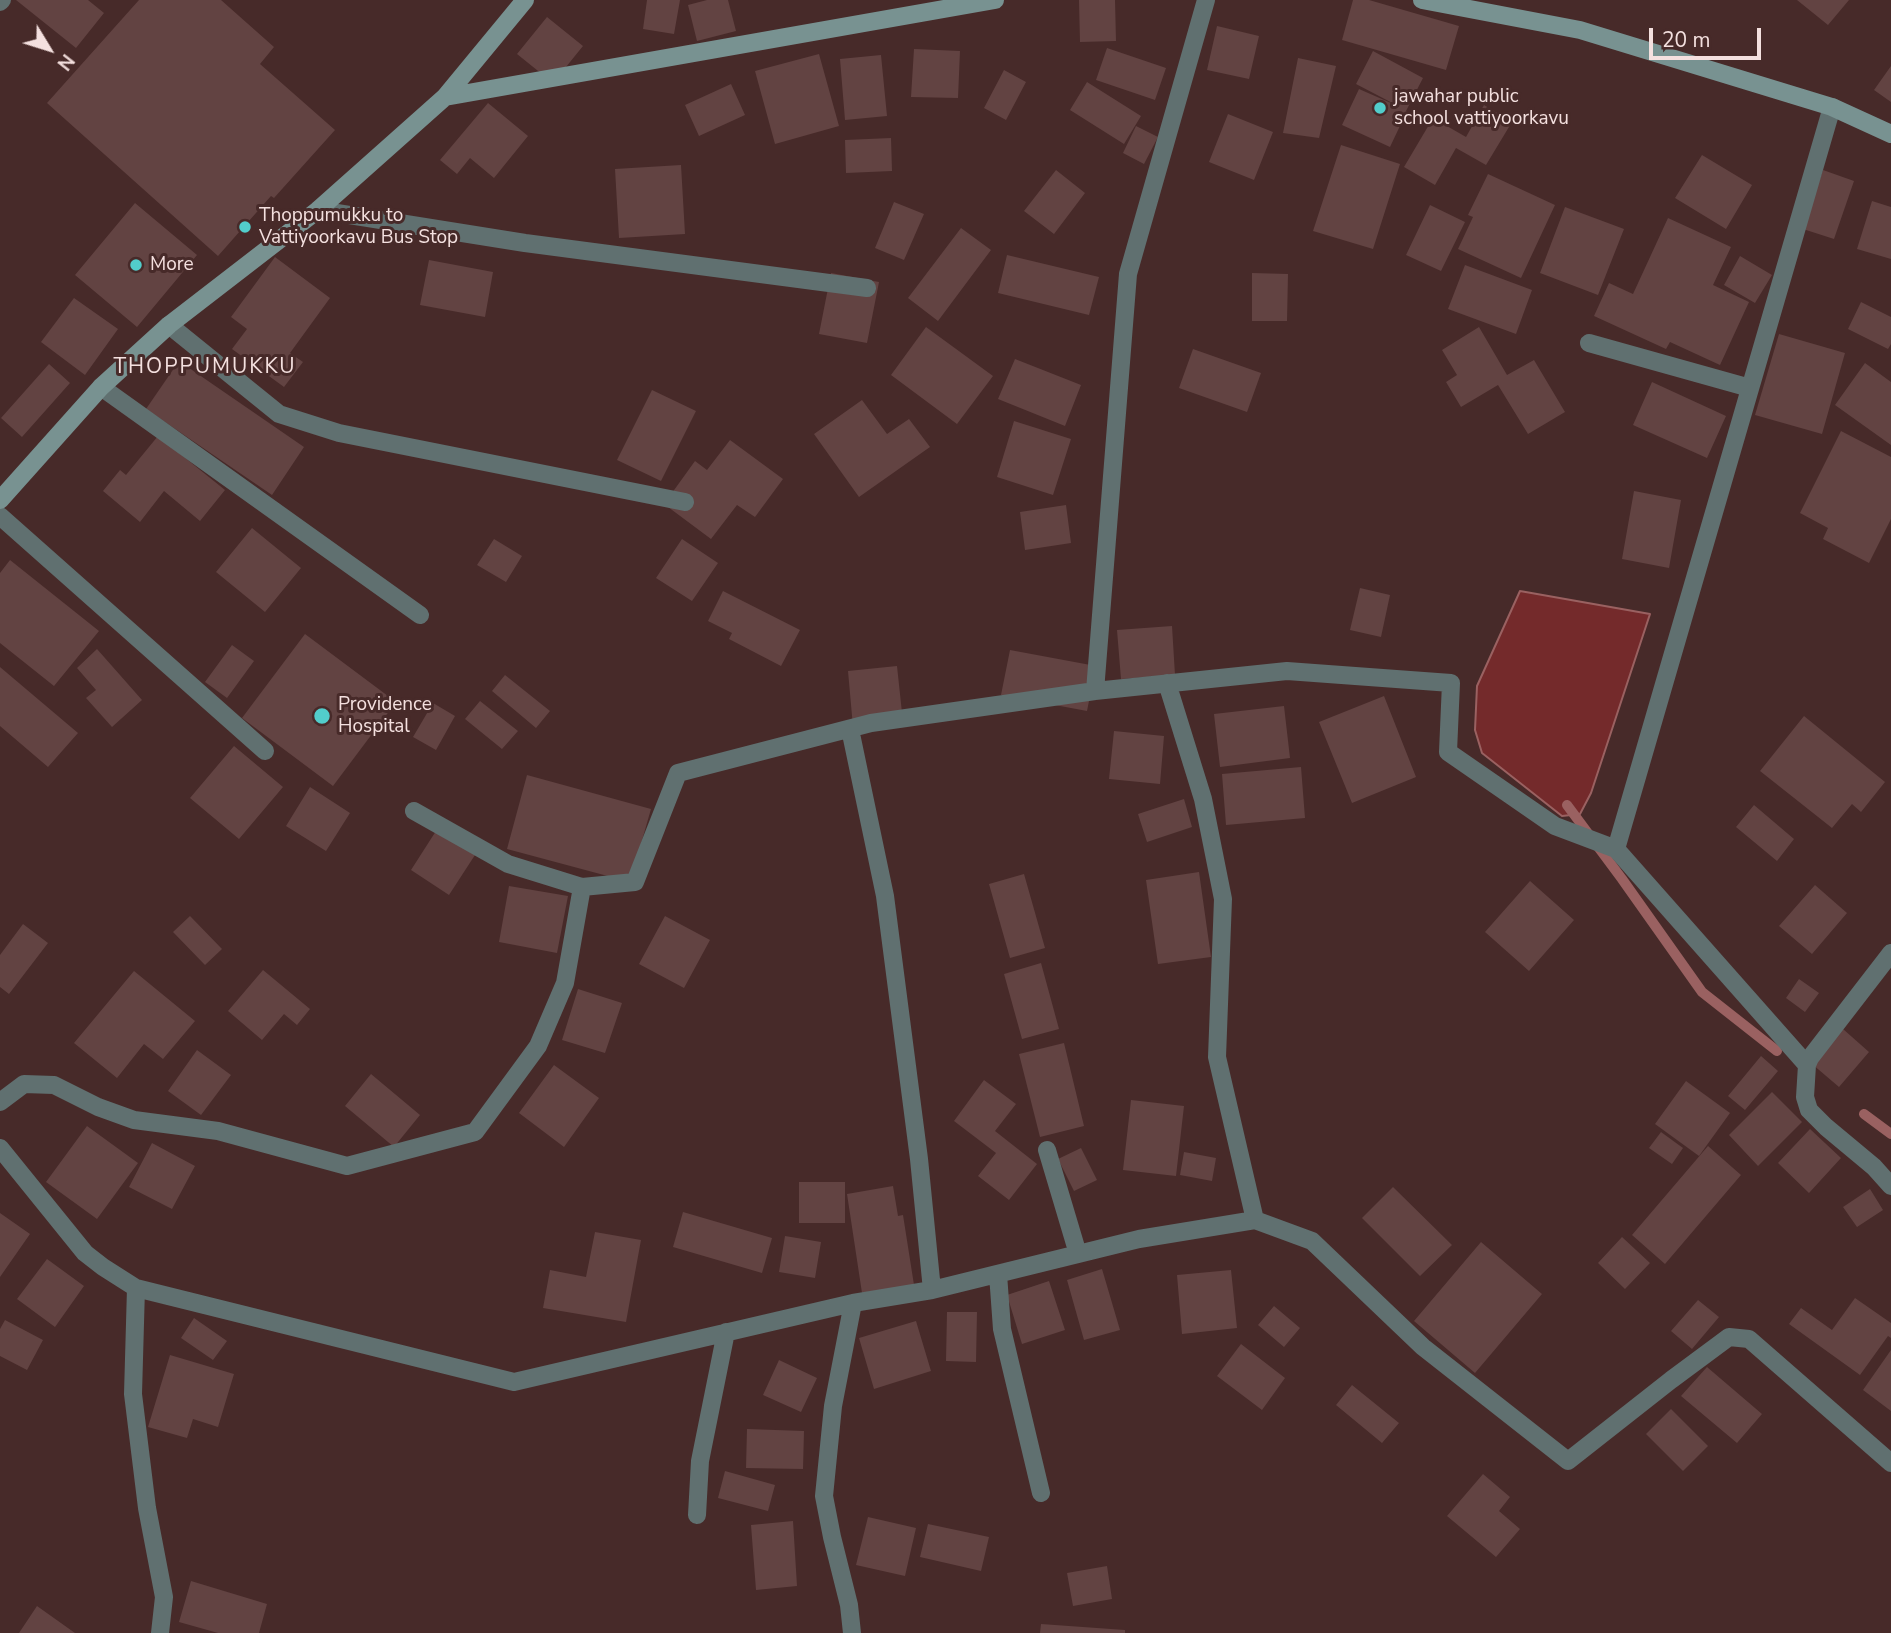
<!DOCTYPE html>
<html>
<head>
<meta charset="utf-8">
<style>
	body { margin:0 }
	#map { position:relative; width:1891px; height:1633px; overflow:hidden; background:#472a29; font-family:"Nunito Sans",sans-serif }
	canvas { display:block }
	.north { position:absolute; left:14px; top:14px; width:70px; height:70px; -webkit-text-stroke:5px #472a29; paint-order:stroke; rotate:128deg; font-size:19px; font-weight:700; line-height:28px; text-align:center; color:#f4e0df }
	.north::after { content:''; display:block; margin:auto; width:24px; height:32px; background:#f4e0df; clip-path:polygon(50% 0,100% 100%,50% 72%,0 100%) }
	.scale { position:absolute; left:1649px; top:28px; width:112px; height:32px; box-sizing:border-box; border:4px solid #f4e0df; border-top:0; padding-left:9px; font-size:21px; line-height:24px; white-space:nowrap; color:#f4e0df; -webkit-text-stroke:5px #472a29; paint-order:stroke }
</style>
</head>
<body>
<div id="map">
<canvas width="1891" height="1633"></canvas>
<div class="north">N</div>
<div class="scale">20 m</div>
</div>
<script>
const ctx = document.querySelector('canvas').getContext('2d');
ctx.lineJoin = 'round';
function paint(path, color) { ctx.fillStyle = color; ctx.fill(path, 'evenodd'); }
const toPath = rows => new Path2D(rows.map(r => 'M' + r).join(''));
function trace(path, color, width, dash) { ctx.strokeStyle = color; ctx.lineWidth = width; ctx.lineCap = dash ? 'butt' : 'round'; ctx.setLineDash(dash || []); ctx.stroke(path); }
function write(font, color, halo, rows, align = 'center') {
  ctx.font = font + ' "Nunito Sans",sans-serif'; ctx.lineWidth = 6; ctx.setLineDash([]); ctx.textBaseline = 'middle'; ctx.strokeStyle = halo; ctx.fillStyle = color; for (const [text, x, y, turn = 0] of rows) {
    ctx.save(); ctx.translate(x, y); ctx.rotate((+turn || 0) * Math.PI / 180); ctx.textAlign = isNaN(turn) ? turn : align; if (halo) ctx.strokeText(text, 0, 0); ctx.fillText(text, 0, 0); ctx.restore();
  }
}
const water = toPath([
	[1520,591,1650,614,1591,793,1580,814,1562,816,1482,753,1475,730,1477,686,1520,591]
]);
paint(water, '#742a2b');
trace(water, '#9a6161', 2);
trace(toPath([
	[1567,805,1622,879,1702,992,1777,1051],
	[1864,1114,1891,1134]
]), '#9a6161', 10);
paint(toPath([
	[16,0,88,0,104,13,76,48],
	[139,0,221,0,274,47,260,64,335,130,274,198,271,196,218,256,47,103],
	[647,0,680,0,674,34,643,29],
	[707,0,728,0,736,31,697,41,688,5],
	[1079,0,1115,0,1116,41,1080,42],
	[1353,0,1369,0,1459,26,1446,70,1342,40],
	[1797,0,1849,0,1828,25],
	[547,17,583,46,553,83,517,54],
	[1217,26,1259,36,1249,79,1207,70],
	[1107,48,1166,68,1155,100,1096,80],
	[914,49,960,51,958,98,911,97],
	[1373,51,1423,78,1406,111,1407,111,1390,147,1342,125,1359,89,1400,107,1356,84],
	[819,54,839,126,775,144,755,71],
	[881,55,887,116,845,120,840,59],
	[1298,58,1336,66,1319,138,1283,133],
	[1891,66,1891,102,1874,90],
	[1004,70,1026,82,1006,120,984,108],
	[1087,82,1141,116,1124,144,1070,110],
	[731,84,745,115,699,136,685,105],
	[488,103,528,136,494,178,470,158,457,174,440,160],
	[1484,105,1512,122,1486,165,1456,148,1435,185,1404,167,1433,118,1466,137],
	[1228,114,1273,132,1254,180,1209,162],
	[1136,126,1158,137,1144,164,1123,153],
	[891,138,892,171,846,173,845,140],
	[1341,145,1400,164,1373,249,1313,231],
	[1702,155,1752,185,1726,229,1675,198],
	[681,165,685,234,619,238,615,169],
	[1056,170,1085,193,1054,234,1024,211],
	[1823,170,1854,181,1834,239,1803,229],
	[1488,174,1555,205,1521,278,1458,249,1473,217,1468,215],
	[1872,201,1891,207,1891,259,1857,249],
	[894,202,924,214,904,260,875,248],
	[135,203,197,255,137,327,75,275],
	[1430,205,1465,222,1441,271,1406,255],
	[1565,207,1624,229,1598,295,1540,273],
	[1668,218,1731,247,1713,285,1749,302,1720,365,1670,342,1666,349,1594,316,1609,283,1633,294],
	[961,228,991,250,938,321,908,298],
	[1007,255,1099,277,1089,315,998,293],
	[1740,256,1772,275,1755,303,1724,285],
	[275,257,330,298,290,353,303,362,284,387,232,349,247,329,231,317],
	[429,260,493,272,485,317,420,305],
	[1465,265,1532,290,1516,334,1448,309],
	[831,273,879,282,867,343,819,334],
	[1252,273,1288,274,1287,321,1252,321],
	[74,298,118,329,85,375,41,342],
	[1861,302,1891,317,1891,344,1888,349,1848,329],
	[926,327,993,376,957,424,891,375],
	[1479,327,1507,375,1534,360,1565,412,1528,434,1498,385,1461,407,1446,382,1457,375,1442,350],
	[1779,334,1845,353,1822,434,1755,415],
	[1193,349,1261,373,1247,412,1179,388],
	[1015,359,1081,385,1065,426,998,399],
	[179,361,304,447,272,495,146,409],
	[1865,363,1891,382,1891,445,1835,405],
	[49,364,70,383,22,437,1,418],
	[1652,382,1726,416,1707,458,1633,425],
	[652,390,696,411,661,481,617,460],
	[862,400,887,434,909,419,930,447,859,497,814,434],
	[1014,421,1071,439,1053,495,997,477],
	[1841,431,1891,457,1891,519,1869,563,1823,539,1828,528,1800,513],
	[158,436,225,490,200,521,164,491,140,522,103,491,120,470,126,475],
	[730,440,783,479,755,517,737,505,711,539,664,504,695,461,707,470],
	[1634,491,1681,500,1669,568,1622,559],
	[1066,505,1071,543,1025,550,1020,512],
	[252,528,301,568,265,612,216,572],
	[494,539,522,556,506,582,477,565],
	[682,539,718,563,692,601,656,578],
	[10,560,99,631,54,686,0,643,0,573],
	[1360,588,1390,595,1381,637,1350,630],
	[723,591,800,630,781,666,729,639,732,633,708,621],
	[1172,626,1175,675,1121,679,1117,630],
	[305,634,396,702,333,786,242,718],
	[232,645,254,661,227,698,205,682],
	[97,649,142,700,112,727,86,698,96,690,77,668],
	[1010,650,1096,666,1087,711,1001,695],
	[897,666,903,722,853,727,848,671],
	[0,667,78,733,48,767,0,726],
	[505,675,550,711,536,728,492,691],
	[1384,696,1416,777,1352,803,1319,722],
	[480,701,518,731,502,749,465,719],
	[433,703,455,716,436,750,413,737],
	[1284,706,1290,758,1220,767,1214,714],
	[1804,716,1885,782,1861,812,1852,804,1832,828,1760,771],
	[1114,731,1164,736,1160,784,1109,779],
	[234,746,283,787,239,839,190,798],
	[1301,767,1305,818,1226,825,1222,774],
	[527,775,651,809,630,882,507,849],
	[310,787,350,813,326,851,286,826],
	[1184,799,1192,827,1147,842,1138,814],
	[1754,805,1794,839,1777,861,1736,827],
	[436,831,475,855,449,895,411,870],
	[1199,872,1211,957,1158,964,1146,880],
	[1024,874,1045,948,1010,958,989,884],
	[1530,881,1574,920,1529,971,1485,932],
	[1815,885,1847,913,1812,954,1779,926],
	[509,886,568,896,557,953,499,942],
	[190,916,222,949,205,965,173,932],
	[665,916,710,940,684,988,639,964],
	[23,924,48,943,9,994,0,987,0,955],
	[1041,963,1059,1029,1022,1039,1004,974],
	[263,970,310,1009,297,1025,284,1014,262,1040,228,1011],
	[134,971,195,1021,163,1059,144,1044,117,1078,74,1043],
	[1799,979,1819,993,1805,1012,1786,998],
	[578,989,622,1003,605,1053,562,1040],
	[1843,1029,1869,1052,1839,1087,1812,1064],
	[1064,1043,1084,1126,1040,1137,1019,1054],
	[197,1050,231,1075,201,1115,168,1091],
	[1761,1056,1778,1071,1745,1110,1728,1096],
	[554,1065,599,1098,564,1147,519,1113],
	[371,1074,420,1115,394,1147,345,1106],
	[984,1080,1016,1104,995,1131,1037,1164,1009,1200,978,1176,996,1153,954,1121],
	[1686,1081,1730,1113,1699,1156,1655,1124],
	[1772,1092,1802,1122,1758,1166,1729,1135],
	[1131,1100,1184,1106,1176,1176,1123,1170],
	[87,1126,138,1163,97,1219,46,1182],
	[1810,1129,1841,1158,1809,1193,1778,1163],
	[1661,1132,1683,1148,1672,1164,1649,1148],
	[152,1143,195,1166,172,1209,129,1187],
	[1708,1146,1741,1175,1665,1264,1632,1235],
	[1081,1148,1097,1180,1074,1191,1058,1159],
	[1184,1152,1216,1158,1212,1181,1180,1175],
	[799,1182,845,1182,845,1223,799,1223],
	[893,1186,898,1216,903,1215,914,1285,862,1293,847,1194],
	[1393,1187,1452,1245,1420,1276,1362,1218],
	[1870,1189,1883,1210,1857,1227,1843,1207],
	[683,1212,772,1238,762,1273,673,1247],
	[0,1213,30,1234,0,1277],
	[595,1232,641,1240,626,1322,543,1308,550,1270,586,1277],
	[785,1236,821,1242,815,1278,779,1272],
	[1622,1237,1650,1263,1625,1289,1598,1263],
	[1481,1242,1542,1294,1475,1373,1414,1321],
	[47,1259,84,1286,55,1327,17,1299],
	[1102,1269,1120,1330,1084,1340,1067,1280],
	[1231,1270,1237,1328,1182,1334,1177,1275],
	[1049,1281,1065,1330,1022,1344,1007,1295],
	[1855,1298,1891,1323,1891,1338,1888,1336,1860,1375,1789,1324,1801,1308,1832,1330],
	[1698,1300,1719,1317,1692,1349,1671,1331],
	[1274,1306,1300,1328,1284,1347,1258,1325],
	[947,1312,977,1312,976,1362,946,1361],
	[194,1318,227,1341,213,1360,181,1338],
	[5,1320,43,1340,27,1370,0,1356,0,1329],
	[916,1321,931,1371,874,1389,859,1338],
	[1241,1344,1285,1378,1262,1410,1217,1376],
	[1891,1350,1891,1411,1863,1390],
	[170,1355,234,1374,218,1427,193,1419,187,1438,148,1427],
	[779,1360,817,1378,801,1412,763,1395],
	[1707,1367,1762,1414,1737,1443,1681,1396],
	[1352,1385,1399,1423,1382,1443,1336,1405],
	[1671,1409,1708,1446,1683,1471,1646,1434],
	[747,1429,804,1431,803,1469,746,1468],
	[725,1471,775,1485,768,1511,718,1498],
	[1483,1474,1510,1497,1499,1511,1520,1529,1496,1557,1447,1516],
	[868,1517,916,1528,905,1576,856,1565],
	[793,1521,797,1586,756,1590,751,1525],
	[928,1524,989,1537,981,1571,920,1557],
	[1107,1566,1112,1599,1073,1606,1067,1573],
	[191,1581,267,1604,259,1633,218,1633,179,1622],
	[37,1606,75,1633,19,1633],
	[1041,1624,1125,1630,1125,1633,1040,1633]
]), '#624342');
trace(toPath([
	[0,2,2,0],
	[318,210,525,243,867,288],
	[169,325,279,414,339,433,685,502],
	[1589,343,1750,388],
	[101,387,420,615],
	[0,516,265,751],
	[1167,683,1203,799,1223,899,1217,1057,1255,1220],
	[1095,691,1128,274,1206,0],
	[850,729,885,896,919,1159,932,1290],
	[414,811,508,864,582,887,635,882,678,773,871,723,1095,691,1287,671,1451,683,1448,752,1555,826,1616,849,1807,1065],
	[1616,849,1832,107],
	[1891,953,1810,1058,1807,1065,1805,1097,1809,1110,1826,1127,1874,1167,1891,1186],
	[0,1102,24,1084,54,1085,98,1107,134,1120,218,1131,347,1166,475,1132,538,1046,565,983,582,887],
	[0,1148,85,1253,103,1267,136,1288,133,1394,147,1508,164,1597,160,1633],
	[1047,1150,1078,1254],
	[998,1274,1002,1329,1041,1493],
	[136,1288,514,1382,853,1303,932,1290,1139,1239,1255,1220,1312,1241,1423,1347,1568,1461,1671,1380,1729,1337,1749,1339,1891,1463],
	[697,1515,700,1461,726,1332],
	[852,1633,849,1605,832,1537,824,1496,833,1406,853,1303]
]), '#607070', 18);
trace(toPath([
	[1422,0,1580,30,1832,107,1891,134],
	[445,97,995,0],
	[0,500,101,387,169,325,318,210,445,97,525,0]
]), '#789291', 18);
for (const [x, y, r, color] of [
	[1380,108,7,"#52cdcb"],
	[245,227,7,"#52cdcb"],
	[136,265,7,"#52cdcb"],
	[322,716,9,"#52cdcb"]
]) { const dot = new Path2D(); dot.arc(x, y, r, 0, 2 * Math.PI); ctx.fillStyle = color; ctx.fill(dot); trace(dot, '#472a29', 2.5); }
write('19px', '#f4e0df', '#472a29', [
	["jawahar public",1394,97],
	["school vattiyoorkavu",1394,119],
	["Thoppumukku to",259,216],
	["Vattiyoorkavu Bus Stop",259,238],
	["More",150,265],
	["Providence",338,705],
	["Hospital",338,727]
], 'left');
ctx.letterSpacing = '2px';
write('21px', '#f4e0df', '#472a29', [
	["THOPPUMUKKU",205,368]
]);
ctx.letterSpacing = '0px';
</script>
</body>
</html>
